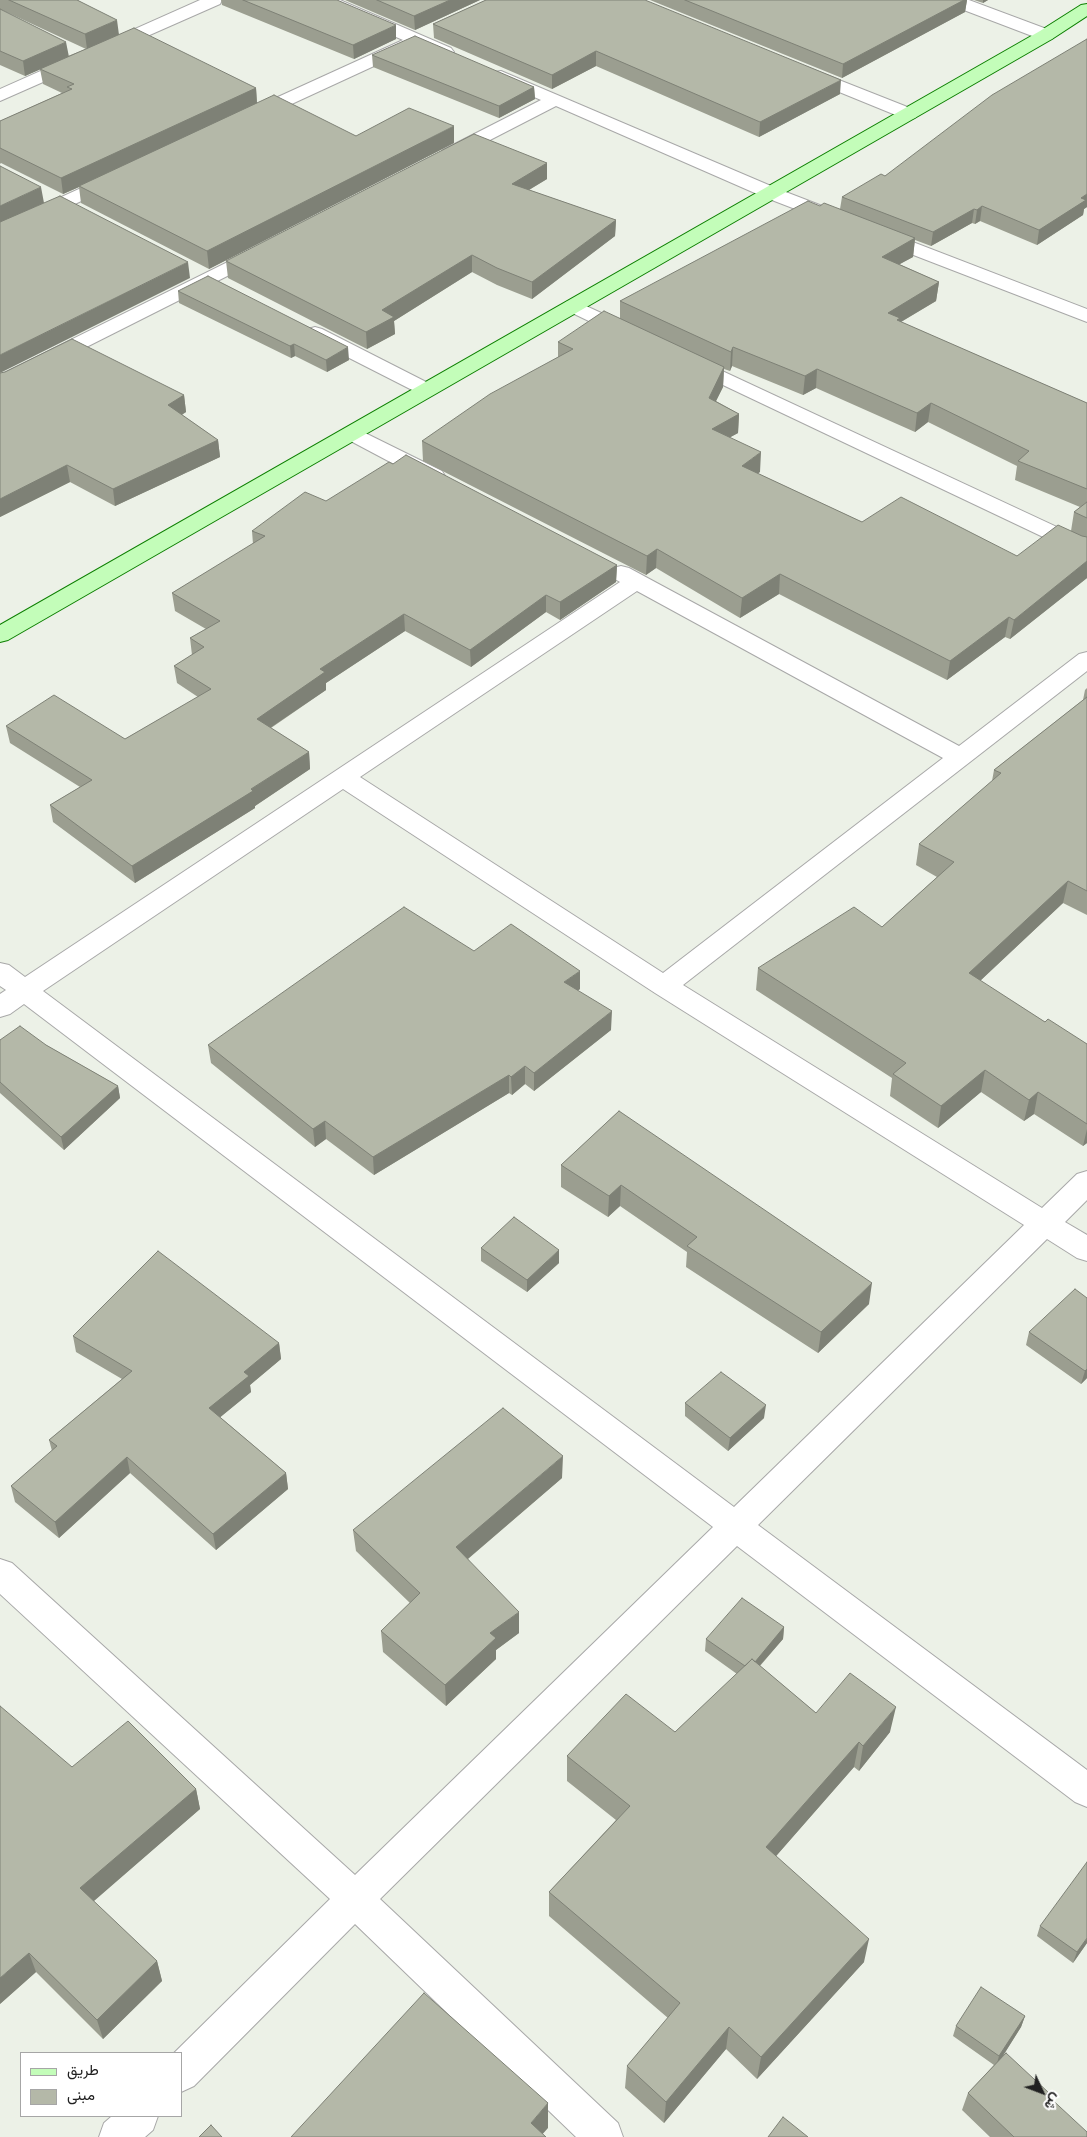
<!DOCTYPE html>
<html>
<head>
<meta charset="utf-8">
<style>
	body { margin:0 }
	#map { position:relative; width:1087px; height:2137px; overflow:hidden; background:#ecf1e7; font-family:"IBM Plex Sans",Vazirmatn,sans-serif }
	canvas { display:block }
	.legend { position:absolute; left:20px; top:2052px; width:162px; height:65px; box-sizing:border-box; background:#fff; border:1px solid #a6a6a6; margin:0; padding:6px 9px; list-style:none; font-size:15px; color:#212121 }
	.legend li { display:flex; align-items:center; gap:10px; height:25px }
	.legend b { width:25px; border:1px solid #a6a6a6 }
	.north { position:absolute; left:1017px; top:2067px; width:50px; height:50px; -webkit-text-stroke:4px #fff; paint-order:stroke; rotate:133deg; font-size:14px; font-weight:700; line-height:20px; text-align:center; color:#212121 }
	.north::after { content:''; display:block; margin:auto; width:18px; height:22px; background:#212121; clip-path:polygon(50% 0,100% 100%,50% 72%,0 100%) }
</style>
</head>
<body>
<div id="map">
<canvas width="1087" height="2137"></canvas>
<ul class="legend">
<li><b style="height:6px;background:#c3fdb9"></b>طريق</li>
<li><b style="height:14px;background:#b4b8a8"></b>مبنى</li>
</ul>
<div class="north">ش</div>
</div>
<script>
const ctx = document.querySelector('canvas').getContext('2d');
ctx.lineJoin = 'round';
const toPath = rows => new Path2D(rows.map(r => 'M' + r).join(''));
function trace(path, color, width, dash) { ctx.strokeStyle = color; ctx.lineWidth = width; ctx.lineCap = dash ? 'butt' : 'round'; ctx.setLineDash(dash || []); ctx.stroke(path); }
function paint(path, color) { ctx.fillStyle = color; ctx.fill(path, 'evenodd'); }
const street = toPath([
	[200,0,222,0,220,4,0,101,0,89,200,0],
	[318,0,340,0,451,48,454,52,451,56,445,57,415,45,413,48,257,120,251,121,245,120,242,116,245,112,403,40,320,4,318,0],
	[946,0,969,0,1052,31,1054,35,1052,39,1046,40,1040,39,948,4,946,0],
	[806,67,915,110,918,114,915,118,909,119,903,118,800,76,797,72,800,68,806,67],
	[501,71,778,189,843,214,845,218,843,222,836,224,829,222,764,197,556,106,455,158,449,159,443,158,440,154,443,150,541,100,495,80,492,76,495,72,501,71],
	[114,173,121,175,123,179,121,183,0,238,0,225,114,173],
	[879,229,1087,309,1087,322,872,239,870,235,872,231,879,229],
	[260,246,267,248,270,252,267,256,7,387,0,389,0,375,260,246],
	[573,300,636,329,639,333,636,337,629,339,622,337,566,310,563,306,566,302,573,300],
	[315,327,322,329,434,386,437,390,434,394,427,396,420,394,308,337,305,333,308,329,315,327],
	[690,356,1087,541,1087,556,1079,554,683,366,680,362,683,358,690,356],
	[352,428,359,430,442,471,445,476,442,481,434,482,426,481,345,438,341,434,345,430,352,428],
	[621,566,629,568,959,746,1079,654,1087,652,1087,671,683,985,1042,1208,1077,1174,1087,1171,1087,1200,1065,1222,1087,1235,1087,1261,1077,1258,1047,1239,758,1525,1087,1770,1087,1807,1075,1802,737,1546,380,1899,618,2123,623,2137,576,2137,355,1924,194,2086,181,2092,181,2053,174,2053,330,1899,0,1594,0,1559,12,1563,355,1875,713,1527,24,1004,10,1014,0,1017,0,994,6,990,0,986,0,963,9,965,25,977,620,582,613,578,610,573,613,568,621,566],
	[637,591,943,758,663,973,360,777,637,591],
	[343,789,655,993,1024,1225,734,1507,43,991,343,789],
	[112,2116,158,2116,153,2130,145,2137,99,2137,104,2123,112,2116]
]);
const secondary = toPath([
	[1087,4,1087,16,1052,39,8,640,0,642,0,625,1040,31,1081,5,1087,4]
]);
trace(street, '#a8a8a8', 2);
trace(secondary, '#0c7f00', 2);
paint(street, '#fff');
paint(secondary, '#c3fdb9');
paint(toPath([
	[0,0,78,0,119,34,256,88,257,103,356,136,454,143,209,269,81,203,79,187,63,194,1,163,0,164,0,121,62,93,43,84,40,69,25,76,0,65],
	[2,10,86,49,68,56],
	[221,0,337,0,396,39,354,59,222,5],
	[345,0,480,0,415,30],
	[486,0,840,94,759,137,596,66,552,89,434,38,433,24],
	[650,0,967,0,965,12,842,78],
	[974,0,988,0,983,3],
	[1087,39,1087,207,1084,209,1083,215,1037,245,980,221,975,224,972,223,931,246,915,240,913,257,899,264,939,282,936,301,901,322,1087,403,1087,578,1010,639,1005,637,947,680,779,594,740,618,656,568,646,575,423,461,422,441,558,357,558,342,620,318,620,301,820,206,840,209,842,197,885,176],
	[732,366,803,395,816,388,915,432,928,422,1017,466,1015,480,1080,507,1074,512,1071,531,1017,556,862,522,757,473,760,472,730,437,738,433,739,414,716,401,723,387,724,369,730,371],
	[372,55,534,87,535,99,499,118,373,67],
	[547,163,547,179,529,190,616,220,615,236,532,299,497,285,472,272,394,321,395,334,367,349,228,278,226,261],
	[178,291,349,360,327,372,295,356,291,358,179,303],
	[0,373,184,395,186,412,182,415,218,440,220,457,115,506,70,482,0,517],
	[326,501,617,565,616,582,560,620,546,612,471,667,405,631,326,683,326,690,271,728,309,752,310,769,255,806,255,808,135,883,53,822,50,805,80,787,10,743,6,726,125,739,198,697,177,683,174,666,192,655,190,638,206,629,175,611,172,593,253,544,252,531],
	[1087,688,1087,915,1063,903,980,981,1045,1022,1087,1044,1087,1143,1083,1146,1034,1114,1024,1121,981,1092,938,1128,890,1096,892,1078,756,990,758,968,882,927,937,877,916,865,919,844,992,781,994,770,1083,700,1085,690],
	[474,951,580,989,577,991,611,1030,534,1091,525,1084,512,1095,509,1093,374,1175,326,1139,315,1147,211,1063,208,1045],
	[0,1040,46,1045,118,1086,120,1098,64,1150,0,1093],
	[619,1111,869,1304,818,1353,686,1267,687,1252,620,1206,608,1217,561,1187,561,1165],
	[481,1248,559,1263,527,1292,481,1261],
	[1087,1298,1087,1378,1081,1384,1026,1345,1029,1332],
	[73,1336,279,1343,281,1359,250,1385,251,1392,220,1417,286,1473,288,1489,216,1550,130,1473,59,1538,15,1502,11,1486,52,1451,49,1440,122,1379,76,1352],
	[685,1403,764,1418,728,1451,685,1416],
	[562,1478,468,1559,519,1633,496,1650,496,1659,446,1706,383,1652,381,1631,410,1603,356,1551,353,1530],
	[784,1627,783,1639,760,1666,816,1713,890,1732,859,1771,854,1767,776,1856,864,1962,757,2079,726,2049,664,2123,625,2088,627,2066,668,2018,549,1916,549,1892,616,1820,567,1781,567,1756,675,1732,737,1674,705,1651,706,1639],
	[72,1767,196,1789,200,1809,93,1901,157,1961,162,1981,103,2039,36,1972,0,2004],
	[1040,1926,1087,1943,1073,1963,1037,1936],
	[1025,2016,1021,2027,1002,2057,1046,2095,1087,2137,990,2137,962,2110,968,2093,994,2065,953,2036,956,2026]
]), '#9b9e90');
paint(toPath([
	[450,0,480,0,415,30,414,16],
	[964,0,967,0,965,12,842,78,843,64],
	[983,0,988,0,983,3],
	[117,20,119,35,87,49,85,34],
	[396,25,396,39,354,59,353,45],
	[66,42,69,57,25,76,23,61],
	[596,51,596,66,552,89,552,75],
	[841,80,840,94,759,137,760,122],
	[534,87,535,99,499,118,499,106],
	[256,88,257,104,79,186,79,187,63,194,61,178],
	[454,126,454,143,209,269,207,251],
	[547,163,547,179,512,200,512,184],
	[41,187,44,203,0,223,0,206],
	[1087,194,1087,207,1084,209,1083,215,1037,245,1039,230,1081,198],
	[982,206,980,221,975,224,977,210],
	[974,209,972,223,931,246,933,232],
	[616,220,615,236,532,299,532,282],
	[915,238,913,257,880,275,882,257],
	[472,255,472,272,394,321,395,334,367,349,366,332,382,310],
	[188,262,190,278,0,373,0,355],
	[939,282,936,301,899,323,888,313],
	[294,344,295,356,291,358,290,346],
	[348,347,349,360,327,372,326,360],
	[733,347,732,366,730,371,731,352],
	[724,367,723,387,708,417,709,398],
	[817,369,816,388,803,395,805,376],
	[184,395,186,412,170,421,168,405],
	[931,403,928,422,915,432,917,413],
	[739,414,738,433,711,448,712,429],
	[218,440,220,457,115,506,113,489],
	[761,452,760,472,741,485,742,466],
	[67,465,70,482,0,517,0,499],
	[657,549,656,568,646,575,647,556],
	[1087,561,1087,578,1010,639,1014,620],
	[617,565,616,582,560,620,560,602],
	[780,574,779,594,740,618,742,598],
	[546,595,546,612,471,667,470,650],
	[404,614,405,631,326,683,326,690,258,736,257,719,320,669],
	[1009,617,1005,637,947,680,950,661],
	[309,752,310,769,255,806,255,808,135,883,132,866],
	[1068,881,1063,903,965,995,969,973],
	[580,971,580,989,563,1001,564,982],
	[612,1011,611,1030,534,1091,534,1073],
	[525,1066,525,1084,512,1095,511,1077],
	[985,1070,981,1092,938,1128,941,1106],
	[509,1075,509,1093,374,1175,373,1157],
	[118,1086,120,1098,64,1150,61,1137],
	[1038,1092,1034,1114,1024,1121,1029,1100],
	[325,1121,326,1139,315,1147,313,1129],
	[1087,1129,1087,1143,1083,1146],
	[621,1185,620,1206,608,1217,609,1196],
	[559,1250,559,1263,527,1292,527,1280],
	[872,1283,869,1304,818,1353,821,1332],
	[279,1343,281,1359,250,1385,251,1392,212,1424,209,1408,244,1372],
	[1087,1369,1087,1378,1081,1384,1085,1371],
	[766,1405,764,1418,728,1451,730,1438],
	[563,1456,562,1478,457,1568,456,1547],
	[127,1457,130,1473,59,1538,55,1522],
	[286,1473,288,1489,216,1550,213,1534],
	[519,1612,519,1633,496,1650,496,1659,446,1706,445,1685,490,1633],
	[784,1627,783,1639,747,1680,748,1669],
	[896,1707,890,1732,859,1771,863,1746],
	[859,1742,854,1767,763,1871,766,1847],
	[196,1789,200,1809,86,1908,80,1888],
	[1087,1938,1087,1943,1073,1963,1077,1952],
	[869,1939,864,1962,757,2079,761,2057],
	[29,1953,36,1972,0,2004,0,1978],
	[157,1961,162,1981,103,2039,97,2020],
	[1025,2016,1021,2027,996,2067,999,2056],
	[729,2027,726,2049,664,2123,666,2102],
	[548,2103,548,2128,540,2137,531,2123]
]), '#7e8176');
const building = toPath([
	[9,0,77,0,117,20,85,34,9,0],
	[243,0,337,0,396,25,353,45,243,0],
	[377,0,450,0,414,16,377,0],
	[486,0,645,0,841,80,760,122,596,51,552,75,433,24,486,0],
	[685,0,964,0,843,64,685,0],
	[0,9,66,42,23,61,0,51,0,9],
	[134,28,256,88,61,178,0,148,0,121,72,89,67,87,74,84,40,69,134,28],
	[415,36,534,87,499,106,372,55,415,36],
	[1087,39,1087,194,1081,198,1086,200,1039,230,982,206,977,210,974,209,933,232,842,197,881,174,885,176,992,95,1087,39],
	[274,95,356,136,409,108,454,126,207,251,79,186,274,95],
	[474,134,547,163,512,184,616,220,532,282,497,268,472,255,382,310,394,317,366,332,226,261,474,134],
	[0,166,41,187,0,206,0,166],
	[60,196,188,262,0,355,0,222,60,196],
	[808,201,820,206,824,203,915,238,882,257,939,282,888,313,900,318,897,320,1087,403,1087,489,1018,461,1029,451,931,403,917,413,817,369,805,376,733,347,731,352,620,301,808,201],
	[208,276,348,347,326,360,294,344,290,346,178,291,208,276],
	[604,311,724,367,709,398,739,414,712,429,761,452,742,466,862,522,901,497,1017,556,1058,525,1082,536,1087,537,1087,561,1014,620,1009,617,950,661,780,574,742,598,657,549,647,556,422,441,490,394,573,349,558,342,604,311],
	[72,339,184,395,168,405,218,440,113,489,67,465,0,499,0,373,5,372,72,339],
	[406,455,617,565,560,602,546,595,470,650,404,614,320,669,325,672,257,719,309,752,251,789,253,791,132,866,50,805,92,780,6,726,54,695,125,739,211,689,174,666,204,647,190,638,220,621,172,593,265,536,252,531,305,492,326,501,389,462,393,464,406,455],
	[1087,502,1087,518,1074,512,1087,502],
	[1087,697,1087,891,1068,881,969,973,1045,1022,1048,1019,1087,1044,1087,1124,1038,1092,1029,1100,985,1070,941,1106,893,1074,906,1063,758,968,854,907,882,927,954,862,919,844,1001,773,994,770,1087,697],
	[404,907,474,951,511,924,580,971,564,982,612,1011,534,1073,525,1066,511,1077,509,1075,373,1157,325,1121,313,1129,208,1045,404,907],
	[20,1026,46,1045,118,1086,61,1137,0,1082,0,1040,20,1026],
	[619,1111,872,1283,821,1332,687,1246,697,1237,621,1185,609,1196,561,1165,619,1111],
	[514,1217,559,1250,527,1280,481,1248,514,1217],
	[158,1251,279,1343,244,1372,249,1376,209,1408,286,1473,213,1534,127,1457,55,1522,11,1486,57,1446,49,1440,132,1371,73,1336,158,1251],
	[1075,1289,1087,1298,1087,1369,1085,1371,1029,1332,1075,1289],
	[721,1372,766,1405,730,1438,685,1403,721,1372],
	[503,1408,563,1456,456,1547,519,1612,490,1633,496,1638,445,1685,381,1631,420,1593,353,1530,503,1408],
	[742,1598,784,1627,755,1662,752,1659,745,1666,706,1639,742,1598],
	[752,1659,816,1713,850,1673,896,1707,863,1746,859,1742,766,1847,869,1939,761,2057,729,2027,666,2102,627,2066,680,2003,549,1892,630,1806,567,1756,626,1694,675,1732,752,1659],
	[0,1706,72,1767,128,1721,196,1789,80,1888,157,1961,97,2020,29,1953,0,1978,0,1706],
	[1087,1862,1087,1938,1077,1952,1040,1926,1087,1862],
	[981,1987,1025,2016,999,2056,956,2026,981,1987],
	[424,1993,548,2103,531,2123,546,2137,291,2137,424,1993],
	[1006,2053,1048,2092,1046,2094,1087,2132,1087,2137,1014,2137,968,2093,1006,2053],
	[783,2117,808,2137,768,2137,783,2117],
	[211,2125,222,2137,199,2137,211,2125]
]);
paint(building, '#b4b8a8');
trace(building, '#7e8176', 1);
</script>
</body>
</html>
